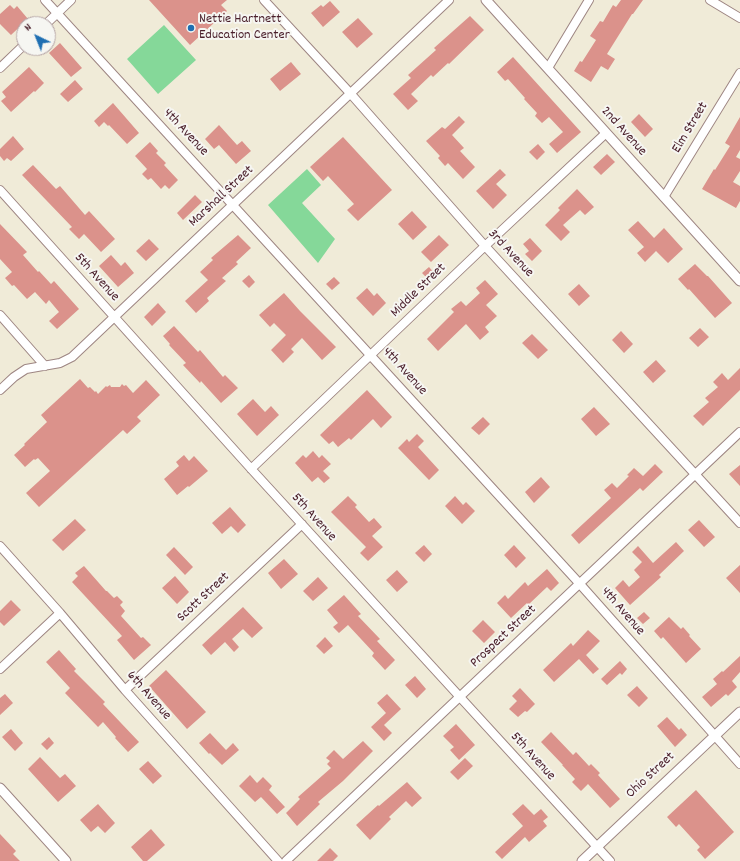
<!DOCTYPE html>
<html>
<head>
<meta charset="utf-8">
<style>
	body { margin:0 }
	#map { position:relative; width:740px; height:861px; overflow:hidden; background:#f0ebd8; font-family:Dekko,sans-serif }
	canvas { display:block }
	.north { position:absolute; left:16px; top:16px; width:40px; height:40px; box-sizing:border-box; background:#f6f6f2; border:1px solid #b1a0a2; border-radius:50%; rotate:317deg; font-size:11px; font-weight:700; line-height:16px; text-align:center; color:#4a1f2b }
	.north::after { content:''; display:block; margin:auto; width:14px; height:18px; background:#1f6fb2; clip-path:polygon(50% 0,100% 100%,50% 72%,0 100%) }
</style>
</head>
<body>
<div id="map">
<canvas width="740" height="861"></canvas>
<div class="north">N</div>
</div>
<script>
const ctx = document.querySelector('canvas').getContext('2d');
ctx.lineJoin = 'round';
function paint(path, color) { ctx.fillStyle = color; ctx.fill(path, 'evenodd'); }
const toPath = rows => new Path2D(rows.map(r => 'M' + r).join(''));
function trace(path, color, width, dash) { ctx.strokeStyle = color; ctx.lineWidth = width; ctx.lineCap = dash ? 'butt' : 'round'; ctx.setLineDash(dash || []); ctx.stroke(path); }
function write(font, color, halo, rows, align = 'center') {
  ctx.font = font + ' Dekko,sans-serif'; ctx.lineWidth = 4; ctx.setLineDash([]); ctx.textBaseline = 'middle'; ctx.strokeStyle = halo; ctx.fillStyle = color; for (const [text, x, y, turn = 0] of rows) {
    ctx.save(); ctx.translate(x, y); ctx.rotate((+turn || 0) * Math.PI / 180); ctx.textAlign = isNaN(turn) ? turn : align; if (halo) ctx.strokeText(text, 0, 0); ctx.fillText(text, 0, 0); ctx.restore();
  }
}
paint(toPath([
	[164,25,196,60,158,94,127,59],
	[307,169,321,185,302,203,335,239,318,263,268,205]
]), '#85d899');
paint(toPath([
	[149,0,227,0,221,5,227,11,190,45],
	[621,0,643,0,633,14,632,14,607,54,615,59,608,70,601,66,591,82,574,71,580,61,582,62,596,40,590,36,600,21,603,22,613,5,616,7],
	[330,1,340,12,323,27,311,13,321,5,323,7],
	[10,5,14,9,17,6,28,19,11,35,0,24,0,14],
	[470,16,484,30,449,64,448,63,433,77,431,75,411,94,418,101,408,110,393,94,411,78,408,75,436,50,434,48],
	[358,18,373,34,357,48,342,32],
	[60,43,82,68,71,77,49,53],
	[513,57,581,132,557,153,549,144,563,132,549,117,542,123,535,116,537,113,524,99,525,98,508,79,505,81,497,72],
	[291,62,301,74,280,91,270,79],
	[29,67,44,83,35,92,34,91,11,112,1,101,6,97,2,92],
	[75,80,83,89,68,102,60,94],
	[113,103,139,133,127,144,109,125,108,126,104,122,99,127,94,121],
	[639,114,653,129,645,137,631,122],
	[459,116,465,122,452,135,464,148,460,151,475,167,463,179,448,163,445,166,438,158,440,156,426,141,442,127,445,129],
	[740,117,740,150,736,157,740,159,740,171,733,182,740,186,740,201,736,208,702,189,714,169,715,170,730,146,725,143],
	[219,125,237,145,242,141,251,151,236,164,219,145,214,149,205,139],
	[13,136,24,149,11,161,7,158,4,161,0,156,0,149],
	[343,137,392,190,358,221,347,210,354,204,328,176,323,181,310,167],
	[150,142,158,151,156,153,166,163,164,165,178,180,169,189,165,185,161,189,151,178,148,180,142,174,147,169,135,156],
	[538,144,545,152,537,160,529,152],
	[607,154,615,162,601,175,593,167],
	[33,165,56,189,60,186,85,215,89,211,115,239,101,252,84,234,79,239,69,229,72,227,22,175],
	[500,169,506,175,496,184,507,195,493,209,476,191],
	[577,189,594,207,585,215,580,210,563,225,570,232,561,241,545,225,560,210,558,208],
	[195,195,202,202,183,220,177,213],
	[412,211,427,227,413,240,398,224],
	[638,221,654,238,664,228,683,249,668,263,656,251,645,262,637,253,644,247,628,230],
	[0,224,27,252,23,255,38,272,39,271,51,284,54,281,79,309,57,329,49,321,59,312,49,300,46,304,35,292,27,299,14,285,12,286,5,278,12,272,0,259],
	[238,235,251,248,236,262,238,264,222,278,226,281,207,298,209,301,196,313,185,301,208,280,200,272,213,260,211,258],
	[439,235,449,245,431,262,421,252],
	[530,238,542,251,532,261,525,254,529,251,523,244],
	[149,239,159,249,146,261,136,251],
	[111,255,121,266,125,262,134,273,118,287,99,266],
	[695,264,707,276,708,276,732,303,715,318,689,289,688,290,678,279],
	[429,267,436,275,429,280,422,273],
	[249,275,255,282,249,288,242,281],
	[334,277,340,283,332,290,326,284],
	[485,280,498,294,486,305,497,316,485,327,489,332,480,340,466,324,438,351,427,339,454,312,451,309,461,301,466,306,480,293,476,288],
	[579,284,590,296,579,306,568,294],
	[367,288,374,296,377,293,386,303,373,316,356,298],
	[284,293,300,311,336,347,322,360,302,338,291,349,294,352,283,363,271,350,286,335,274,323,270,327,259,315],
	[158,303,166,312,152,326,144,317],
	[174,326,198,352,200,350,223,377,225,375,238,388,221,403,201,381,200,383,183,365,186,363,169,345,170,344,163,336],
	[700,328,709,337,698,347,689,338],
	[621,331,633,344,624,353,612,340],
	[532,334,548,350,538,359,522,343],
	[656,360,666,371,653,383,643,372],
	[740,368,740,390,703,426,693,416,709,402,705,398,718,387,713,382,722,373,728,380],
	[80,379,88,388,90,387,95,392,96,391,98,394,106,386,107,387,110,385,111,387,120,387,122,384,124,386,126,385,133,393,146,380,160,395,137,417,141,421,127,434,123,430,39,507,26,493,50,471,38,458,35,460,34,459,25,467,14,455,25,445,24,444,47,422,41,415],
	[367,390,392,417,381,428,373,419,351,440,349,438,338,447,333,441,329,444,320,435],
	[253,399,265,412,271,406,279,415,257,436,237,414],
	[594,407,610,424,596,436,581,419],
	[483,417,490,424,479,435,471,428],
	[417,434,424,441,418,447,439,470,429,480,398,448,407,439,409,442],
	[313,451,319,458,322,455,331,464,323,471,330,478,324,483,318,477,312,482,295,463,303,455,306,458],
	[184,455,189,461,194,456,208,471,189,487,188,486,177,495,164,479,179,466,176,462],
	[655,464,663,472,643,491,640,488,579,544,571,535,611,498,604,490,612,483,617,488,629,476,627,475,634,468,643,476],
	[740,465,740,486,729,474],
	[541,477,550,487,534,503,525,492],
	[348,496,357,505,355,507,369,522,374,518,382,527,372,536,383,547,368,561,360,553,366,547,331,512],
	[455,496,463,505,466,502,475,511,462,524,445,506],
	[230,507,246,525,238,533,231,526,222,534,212,523],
	[75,519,86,530,63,551,52,540],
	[699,520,715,537,704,547,688,530],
	[676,542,684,551,659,575,661,577,630,605,615,588,623,580,629,587,640,577,634,570,642,562,632,552,638,546,653,563],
	[424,545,432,554,424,562,415,553],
	[514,545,526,558,516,568,504,555],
	[174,547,193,567,185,575,166,555],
	[284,559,298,574,281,589,268,573],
	[740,565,740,593,726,578],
	[84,566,106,591,107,591,114,598,117,596,123,602,120,605,125,611,121,616,141,638,143,637,151,645,134,660,117,640,122,636,72,582,78,576,75,573],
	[547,569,559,583,551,591,547,587,528,605,527,603,511,618,497,603,505,595,508,599,525,582,528,586],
	[397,570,408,582,397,592,386,580],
	[175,576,189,592,177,604,162,588],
	[318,577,328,588,313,601,303,591],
	[344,595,361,614,358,616,380,639,377,641,395,660,385,670,372,656,374,653,348,625,339,633,333,627,338,623,327,610],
	[11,600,21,610,4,626,0,622,0,611],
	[243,607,263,628,252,638,243,629,232,639,239,647,234,652,225,642,211,655,202,645],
	[644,612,650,618,643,624,637,618],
	[669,617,681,629,683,627,690,635,689,636,701,649,686,663,663,637,661,639,654,631],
	[483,620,495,632,484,643,472,631],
	[588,630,600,641,586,655,599,669,593,674,579,659,554,682,543,670,571,643,573,646],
	[325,637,333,646,324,654,316,646],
	[59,650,76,669,74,671,105,702,103,704,139,742,128,752,115,738,116,737,103,722,98,727,65,693,70,688,46,662],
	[740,656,740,672,732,681,737,687,728,696,726,694,711,707,702,697,717,684,713,679,722,671,723,672],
	[620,661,627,669,622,675,620,673,607,685,601,679],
	[166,670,206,712,187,729,149,686],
	[415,676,426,689,417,698,405,685],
	[637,686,648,698,639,707,627,695],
	[520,688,535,704,527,712,525,711,518,717,509,709,517,701,512,696],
	[5,694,13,703,0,715,0,698],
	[387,694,401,709,384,725,392,733,384,741,371,727,386,713,377,703],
	[667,717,679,730,681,728,687,735,675,747,657,726],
	[456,724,475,745,459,760,450,750,454,747,443,736],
	[11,729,23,743,15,751,2,737],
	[551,732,573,755,576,752,589,766,591,764,600,773,598,775,620,799,610,808,588,784,581,791,572,782,575,779,562,765,563,765,541,742],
	[210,733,226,750,233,743,239,750,222,765,210,753,209,754,199,743],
	[49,737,54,743,47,750,41,744],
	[363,741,373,751,343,781,318,802,320,804,297,826,286,813,300,799,298,797,331,768,327,764,330,761,326,758,334,750,343,759],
	[40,757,60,778,65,774,76,786,58,802,28,769],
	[465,758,473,766,458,780,450,772],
	[148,761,162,776,153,784,139,769],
	[250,775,257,783,263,777,272,786,269,790,285,807,277,814,261,797,255,802,239,786],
	[407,782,422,798,412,807,406,801,389,817,391,819,370,840,356,825,378,805,379,806],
	[696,790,734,832,705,859,697,850,700,847,679,824,676,827,667,817],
	[98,804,115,823,105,833,98,826,91,832,80,820],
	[523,804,534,815,541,809,548,817,543,821,547,826,529,842,525,837,502,859,495,852,523,826,512,814],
	[151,829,165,845,147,861,143,861,131,847],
	[0,834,16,851,13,854,20,861,0,861],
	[330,848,338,856,333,861,317,861]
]), '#db928b');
const minor = toPath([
	[45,0,579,583,740,764],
	[264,0,350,93,485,246,740,523],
	[710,0,740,18],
	[46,24,71,0],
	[0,68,24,45],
	[548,68,589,0],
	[0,190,254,472,610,861],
	[664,197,740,73],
	[0,315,45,366],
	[0,390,14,377,26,369,60,363,72,357,449,0],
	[251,469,485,246,605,134],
	[0,546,60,613,125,690,278,861],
	[0,669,60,613],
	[125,690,302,524],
	[286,861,740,432]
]);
const tertiary = toPath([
	[486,0,740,281],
	[0,788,66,861],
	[582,861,740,712]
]);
trace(minor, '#9d8582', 10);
trace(tertiary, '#9d8582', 11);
trace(minor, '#fff', 8);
trace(tertiary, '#fff', 9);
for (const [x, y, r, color] of [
	[191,28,4,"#1f6fb2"]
]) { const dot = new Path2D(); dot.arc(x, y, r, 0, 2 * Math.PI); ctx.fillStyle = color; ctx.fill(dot); trace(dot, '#f6f6f2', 1.5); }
write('14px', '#4a1f2b', '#f6f6f2', [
	["Nettie Hartnett",199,20],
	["Education Center",199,36]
], 'left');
write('14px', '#4a1f2b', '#f6f6f2', [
	["Elm Street",691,128,-59],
	["2nd Avenue",623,132,48],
	["4th Avenue",185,133,47],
	["Marshall Street",222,197,-43],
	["3rd Avenue",510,254,47],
	["5th Avenue",96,278,48],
	["Middle Street",419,291,-44],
	["4th Avenue",404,372,48],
	["5th Avenue",313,518,48],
	["Scott Street",204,598,-43],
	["4th Avenue",622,612,49],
	["Prospect Street",504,637,-43],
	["6th Avenue",148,696,49],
	["5th Avenue",532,757,48],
	["Ohio Street",651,776,-43]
]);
</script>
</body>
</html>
